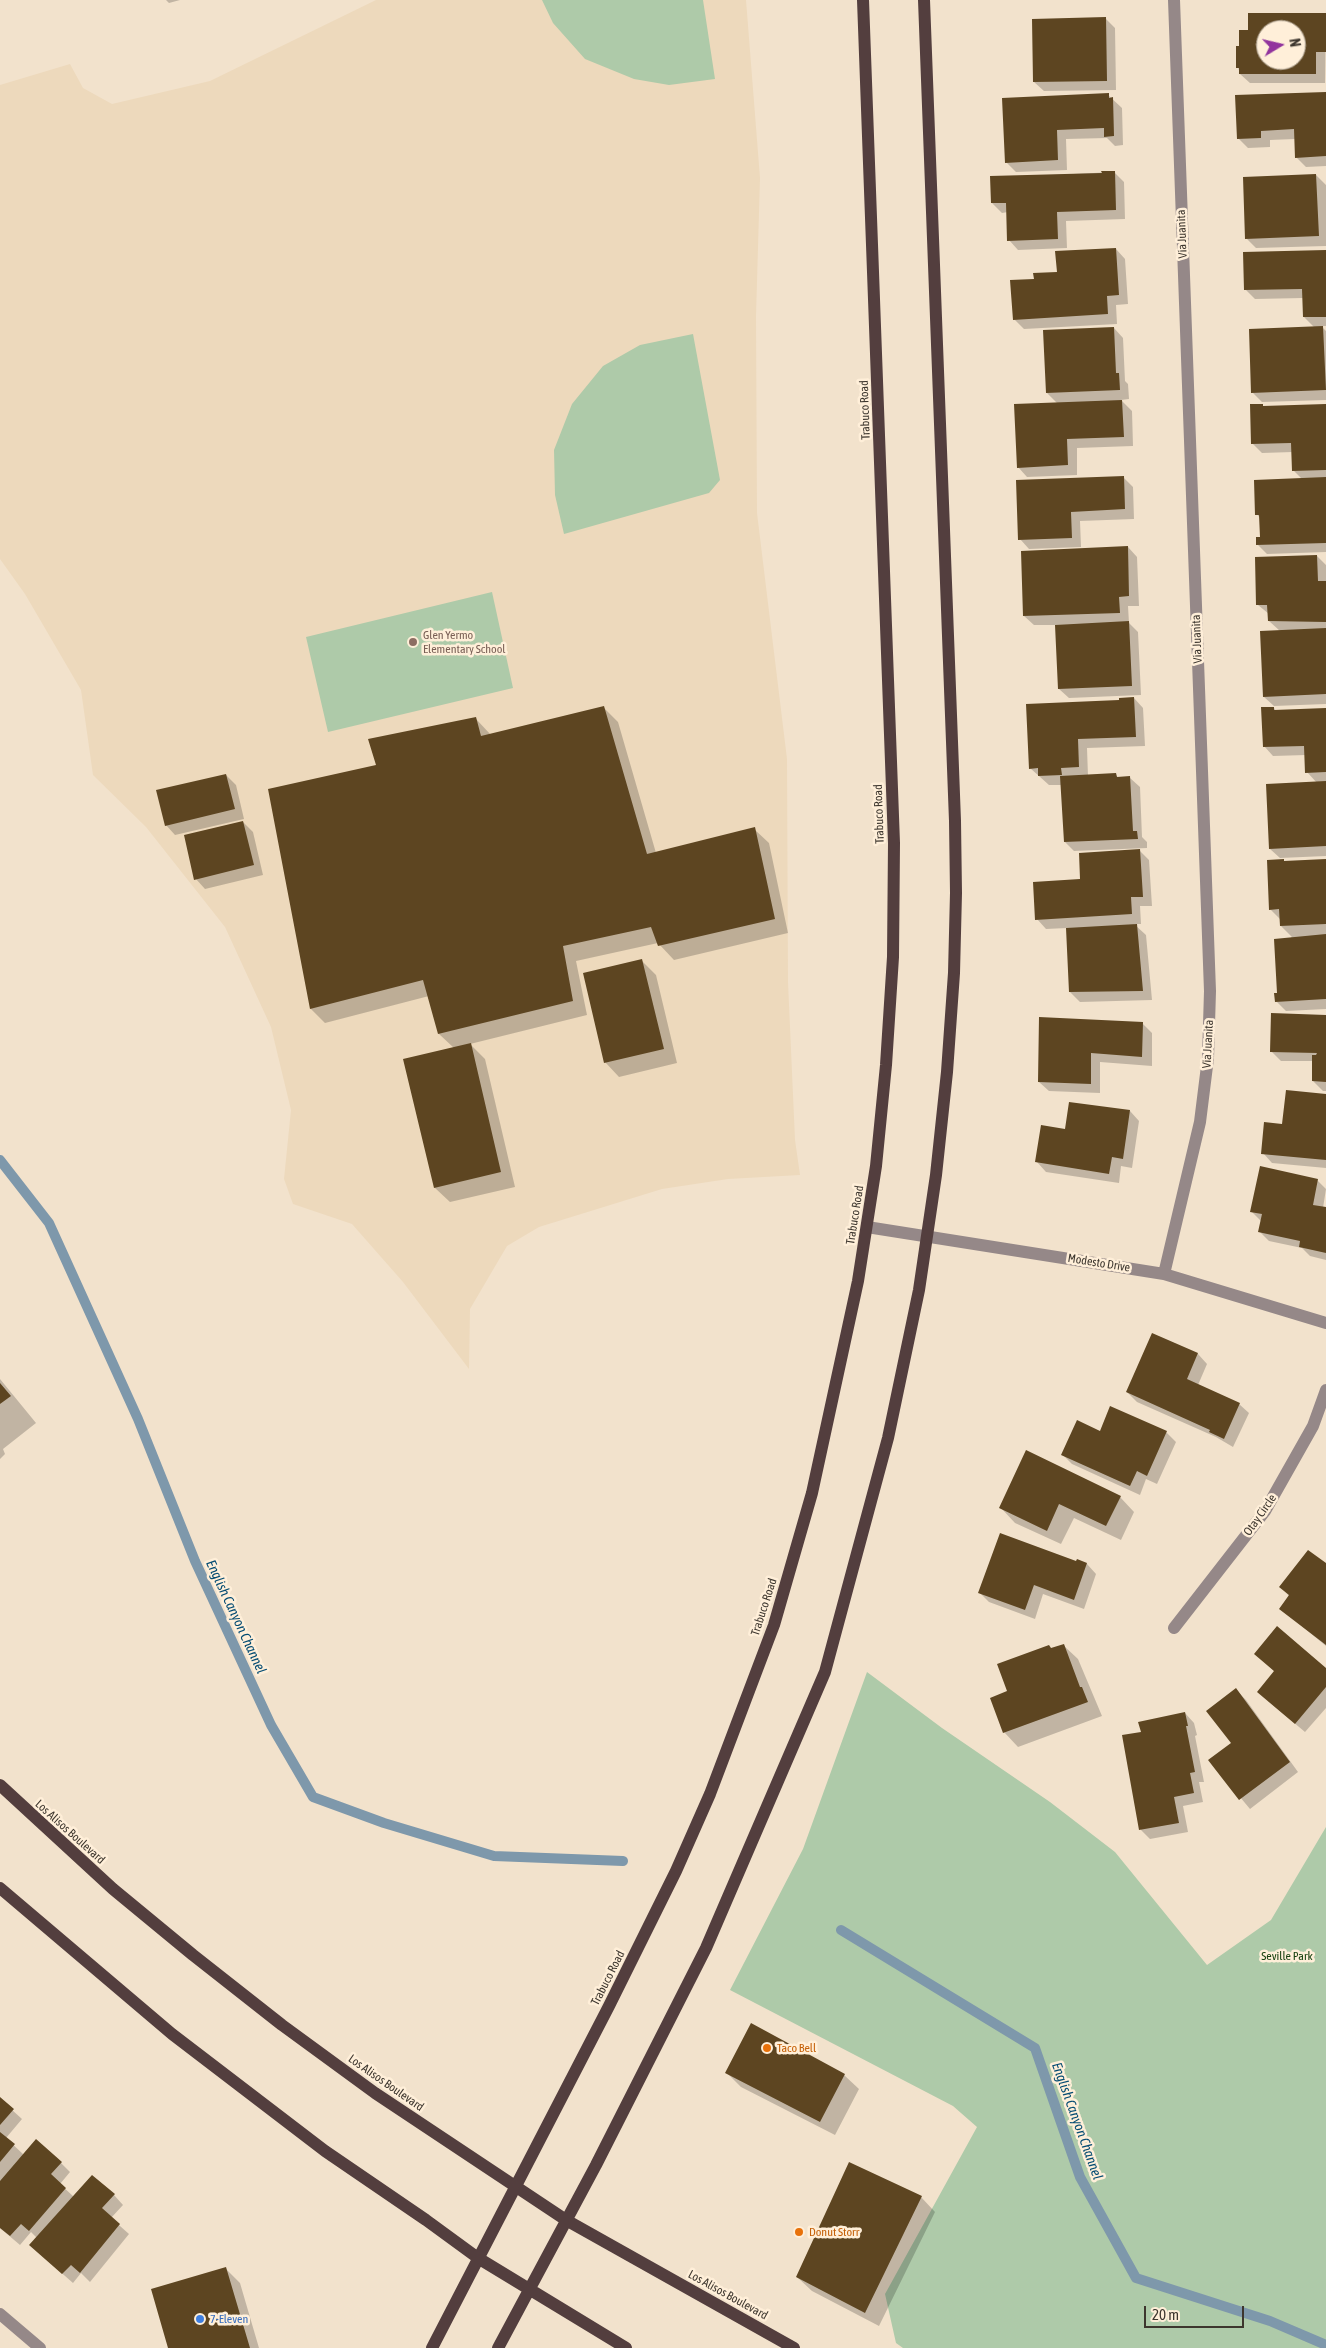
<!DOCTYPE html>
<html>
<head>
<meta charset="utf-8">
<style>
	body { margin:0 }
	#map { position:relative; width:1326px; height:2348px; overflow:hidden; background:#f2e2cc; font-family:"Asap Condensed",sans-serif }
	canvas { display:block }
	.north { position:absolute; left:1256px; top:20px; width:50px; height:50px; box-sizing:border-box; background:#ffefd9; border:1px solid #b1a595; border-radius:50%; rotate:81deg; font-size:14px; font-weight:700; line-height:20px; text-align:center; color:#3d362e }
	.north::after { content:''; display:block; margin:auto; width:18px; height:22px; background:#92349d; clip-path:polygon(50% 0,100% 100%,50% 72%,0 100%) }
	.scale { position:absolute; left:1144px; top:2306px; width:100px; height:22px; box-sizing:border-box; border:2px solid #3d362e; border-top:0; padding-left:6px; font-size:15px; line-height:18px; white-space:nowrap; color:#3d362e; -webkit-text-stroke:4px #ffefd9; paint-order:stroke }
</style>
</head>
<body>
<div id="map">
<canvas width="1326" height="2348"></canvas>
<div class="north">N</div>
<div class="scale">20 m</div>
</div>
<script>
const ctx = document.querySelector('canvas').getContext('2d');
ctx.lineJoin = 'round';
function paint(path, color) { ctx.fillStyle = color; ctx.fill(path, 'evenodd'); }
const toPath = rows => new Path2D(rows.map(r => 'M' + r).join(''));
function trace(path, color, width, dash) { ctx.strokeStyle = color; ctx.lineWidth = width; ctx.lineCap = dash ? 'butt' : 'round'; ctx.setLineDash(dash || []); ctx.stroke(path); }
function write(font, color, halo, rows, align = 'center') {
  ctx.font = font + ' "Asap Condensed",sans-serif'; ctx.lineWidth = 5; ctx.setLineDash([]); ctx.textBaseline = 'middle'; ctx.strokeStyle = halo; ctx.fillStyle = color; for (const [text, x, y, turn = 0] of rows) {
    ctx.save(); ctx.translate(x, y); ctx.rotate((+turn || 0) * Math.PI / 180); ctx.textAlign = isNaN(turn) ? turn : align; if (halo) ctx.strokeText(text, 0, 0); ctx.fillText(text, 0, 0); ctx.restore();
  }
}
paint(toPath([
	[376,0,746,0,760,178,756,316,757,513,787,759,788,982,795,1140,800,1175,728,1179,662,1189,539,1227,507,1246,470,1309,469,1369,403,1282,352,1224,293,1204,284,1179,291,1110,271,1027,225,927,146,827,93,775,81,690,25,594,0,559,0,85,70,64,83,88,112,104,210,81]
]), '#edd9bc');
paint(toPath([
	[542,0,703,0,715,79,669,85,634,79,585,59,553,23],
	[693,334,720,480,709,493,564,534,555,495,554,450,572,404,603,366,640,345],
	[492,592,513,688,328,732,306,637],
	[867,1672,942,1728,1050,1802,1115,1852,1207,1965,1271,1920,1326,1827,1326,2348,903,2348,896,2343,885,2294,977,2127,953,2106,730,1990,803,1849]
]), '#aecaa9');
paint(toPath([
	[166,0,180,0,169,3],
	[1326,14,1325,83,1250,83,1240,74,1238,67,1240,48,1249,31],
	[1266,30,1296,30,1296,60,1266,60],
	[1106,19,1115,28,1116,90,1044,91,1034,82],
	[1326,93,1326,166,1306,167,1296,157,1295,139,1270,140,1270,147,1248,148,1238,138],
	[1108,95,1122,108,1123,145,1115,146,1107,138,1066,139,1067,170,1016,172,1006,162],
	[1114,172,1124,182,1125,219,1066,221,1067,248,1018,250,1009,240,1008,212,1002,213,992,203,991,178],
	[1316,175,1326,185,1326,246,1256,248,1247,239],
	[1116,249,1125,259,1128,304,1116,305,1117,324,1024,329,1014,319,1035,280,1058,273],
	[1326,251,1326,326,1321,326,1326,331,1326,400,1262,402,1253,393,1315,328,1304,317,1303,298,1255,299,1245,289],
	[1114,328,1123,338,1125,381,1128,384,1129,399,1121,400,1132,411,1133,446,1077,448,1077,475,1027,477,1018,467,1058,404,1047,393],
	[1326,406,1326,552,1267,554,1258,545,1261,538,1260,518,1257,514,1302,479,1294,471,1293,452,1262,453,1252,443,1264,408],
	[1123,477,1133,487,1134,519,1080,521,1081,547,1029,549,1020,539],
	[1128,547,1137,557,1139,606,1128,606,1129,623,1138,632,1141,695,1069,698,1059,689,1056,625,1034,625,1024,616],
	[1317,556,1326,565,1326,704,1274,706,1264,697,1280,631,1269,621,1269,614,1258,605],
	[1134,698,1143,708,1145,746,1087,748,1088,776,1115,775,1119,778,1130,778,1140,787,1142,837,1147,842,1147,848,1074,851,1065,842,1062,785,1049,785,1030,768,1120,701],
	[604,708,618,722,656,853,754,829,769,843,788,933,674,960,658,943,576,961,587,1015,470,1044,485,1059,515,1187,450,1202,435,1188,454,1048,439,1034,429,996,325,1023,311,1009,270,790,378,766,476,719,491,735],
	[1274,708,1276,711,1326,709,1326,856,1280,858,1270,849,1317,783,1307,772,1306,755,1273,756,1264,746],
	[226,775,236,785,244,819,175,835,166,825],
	[243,822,253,832,263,875,205,889,196,879],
	[1140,851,1149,860,1152,906,1140,906,1141,924,1134,924,1146,935,1152,1000,1080,1002,1070,992,1067,928,1046,929,1037,919,1081,880],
	[1326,861,1326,1009,1286,1011,1276,1001,1291,937,1292,937,1281,926,1280,919,1270,909],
	[642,961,656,975,677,1063,619,1077,605,1062],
	[1326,1016,1326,1091,1323,1091,1313,1081,1313,1061,1281,1061,1271,1051],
	[1142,1023,1152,1033,1152,1066,1100,1062,1100,1093,1049,1091,1039,1082],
	[1326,1096,1326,1168,1272,1163,1263,1153],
	[1130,1111,1139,1121,1132,1168,1121,1166,1119,1183,1046,1172,1037,1162,1066,1130],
	[1317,1180,1326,1189,1323,1208,1326,1209,1326,1260,1310,1256,1302,1248,1269,1241,1260,1232,1262,1222,1252,1212],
	[1153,1334,1198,1354,1207,1364,1198,1385,1239,1404,1249,1413,1233,1447,1216,1437,1137,1402,1127,1392],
	[0,1379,36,1423,3,1449,5,1454,0,1459],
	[1100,1432,1166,1432,1176,1442,1157,1484,1146,1479,1140,1495,1072,1464,1063,1455],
	[1120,1497,1134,1512,1121,1540,1074,1518,1061,1544,1015,1523,1001,1508],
	[1077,1561,1087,1564,1096,1574,1084,1609,1043,1594,1035,1619,989,1602,980,1593,1077,1563],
	[1326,1565,1326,1646,1280,1608,1289,1596,1281,1587],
	[1063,1645,1078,1659,1102,1716,1018,1747,1004,1732,1009,1692,1052,1649],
	[1256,1654,1326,1670,1326,1708,1305,1732,1268,1701,1275,1672],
	[1236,1690,1246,1700,1298,1772,1250,1809,1210,1761,1233,1743],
	[1185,1713,1194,1723,1197,1735,1195,1736,1204,1782,1199,1782,1203,1802,1183,1806,1188,1832,1150,1839,1141,1830,1123,1736,1142,1733],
	[727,2073,844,2075,859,2089,835,2135,741,2087],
	[0,2099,22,2119,6,2138,24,2155,61,2163,70,2172,60,2184,74,2197,114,2195,123,2205,111,2218,129,2234,90,2282,81,2273,73,2283,40,2254,37,2238,31,2232,20,2245,0,2228],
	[921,2197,935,2212,879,2326,812,2291,797,2277],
	[226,2269,240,2283,259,2348,170,2348]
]), '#0003');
trace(toPath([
	[0,1160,49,1223,138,1419,195,1561,271,1725,313,1797,384,1823,494,1856,623,1861],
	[841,1930,1035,2048,1080,2177,1136,2278,1270,2321,1326,2345]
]), '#7e98ab', 10);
paint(toPath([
	[1248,13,1326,13,1326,52,1316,52,1316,74,1239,74,1239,68,1236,68,1236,46,1239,46,1239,30,1248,30],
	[1266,30,1296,30,1296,60,1266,60],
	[1106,17,1107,81,1033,82,1032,19],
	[1326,92,1326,156,1295,158,1294,129,1261,131,1261,138,1237,139,1235,95],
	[1109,93,1109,98,1113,97,1114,136,1104,137,1104,128,1057,130,1058,160,1005,163,1002,98],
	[1101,171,1115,171,1116,210,1057,212,1058,239,1007,241,1006,203,991,203,990,176,1102,173],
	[1316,174,1319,236,1245,239,1243,177],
	[1116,248,1119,295,1107,296,1108,314,1013,320,1010,280,1034,279,1033,273,1057,272,1055,251],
	[1326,250,1326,317,1303,317,1302,289,1244,290,1243,252],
	[1323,326,1326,390,1251,393,1249,329],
	[1114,327,1116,373,1119,373,1120,390,1046,393,1043,330],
	[1122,400,1124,437,1067,439,1068,465,1017,468,1014,404],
	[1250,404,1263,404,1263,406,1326,404,1326,470,1292,471,1291,443,1251,444],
	[1124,476,1125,509,1071,512,1072,538,1018,540,1016,480],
	[1326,477,1326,543,1256,545,1256,537,1260,537,1259,515,1255,515,1254,480],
	[1128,546,1129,596,1119,597,1120,613,1023,616,1021,551],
	[1317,555,1318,581,1326,581,1326,622,1268,621,1267,605,1256,605,1255,557],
	[1129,621,1132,686,1058,689,1055,625],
	[1326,628,1326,694,1263,697,1260,631],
	[1134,697,1136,737,1078,739,1079,767,1061,768,1062,775,1038,776,1038,768,1029,769,1026,704,1119,700,1119,698],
	[604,706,647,854,755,827,775,919,658,946,651,927,563,946,573,1001,438,1034,423,980,310,1009,268,789,376,765,368,739,476,717,481,736],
	[1261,707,1274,707,1274,710,1326,708,1326,772,1305,773,1304,746,1263,747],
	[1116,773,1117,777,1130,776,1133,831,1137,831,1138,839,1064,842,1060,776],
	[226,774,235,809,165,826,156,790],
	[1326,781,1326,846,1269,849,1266,784],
	[243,821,254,865,194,880,184,835],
	[1140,849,1143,897,1131,897,1132,914,1035,920,1033,882,1080,879,1079,853],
	[1284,859,1284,861,1326,859,1326,924,1280,926,1279,909,1269,910,1267,860],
	[1137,924,1143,991,1069,992,1066,928],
	[1326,934,1326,999,1275,1002,1274,993,1277,993,1274,939],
	[642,959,664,1049,604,1063,583,973],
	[1271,1013,1326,1015,1326,1082,1312,1081,1312,1055,1316,1055,1317,1053,1270,1052],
	[1039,1017,1143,1022,1142,1057,1091,1053,1091,1084,1038,1082],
	[471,1043,501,1172,434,1188,403,1059],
	[1286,1090,1326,1094,1326,1160,1261,1154,1264,1122,1282,1124],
	[1069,1102,1130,1110,1123,1159,1112,1157,1109,1174,1035,1162,1041,1125,1065,1129],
	[1260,1166,1318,1179,1313,1205,1326,1207,1326,1253,1299,1247,1300,1241,1258,1232,1262,1214,1250,1212],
	[1152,1333,1198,1353,1187,1379,1240,1403,1224,1439,1209,1432,1210,1430,1126,1392],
	[0,1383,11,1396,0,1404],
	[1110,1406,1167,1431,1147,1476,1137,1471,1130,1486,1061,1455,1077,1420,1100,1431],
	[1026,1450,1121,1496,1106,1526,1059,1504,1047,1531,999,1508],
	[1000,1533,1076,1561,1077,1559,1087,1563,1074,1600,1034,1585,1025,1610,978,1593],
	[1308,1550,1326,1563,1326,1645,1279,1609,1289,1595,1279,1587],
	[1277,1626,1326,1668,1326,1687,1295,1724,1257,1692,1274,1671,1254,1654],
	[1064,1644,1080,1687,1082,1687,1088,1702,1003,1733,990,1698,1007,1691,997,1664,1049,1645,1051,1648],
	[1236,1688,1290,1762,1239,1800,1208,1760,1231,1743,1206,1711],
	[1185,1712,1188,1726,1186,1726,1195,1772,1190,1773,1194,1793,1174,1797,1179,1823,1139,1830,1122,1735,1141,1732,1138,1722],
	[751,2023,845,2074,820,2122,725,2073],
	[0,2097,14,2109,0,2125],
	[0,2132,15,2144,0,2162],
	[36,2139,62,2162,51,2174,66,2188,29,2231,21,2224,10,2236,0,2228,0,2181],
	[849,2162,922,2196,865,2313,796,2277],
	[92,2175,115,2194,102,2208,120,2224,80,2273,71,2265,62,2274,29,2245],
	[226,2267,250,2348,168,2348,151,2289]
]), '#5d4521');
trace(toPath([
	[867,1227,1164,1274,1326,1323],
	[1164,1274,1200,1122,1208,1058,1210,991,1174,0],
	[1174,1628,1265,1511,1313,1426,1326,1390],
	[0,2314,40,2348]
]), '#958888', 12);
trace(toPath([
	[0,1785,113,1889,193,1955,282,2025,375,2093,566,2220,794,2348],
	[0,1888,172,2034,325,2151,426,2220,478,2258,626,2348],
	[432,2348,609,2006,676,1871,710,1794,774,1625,812,1493,858,1281,876,1166,886,1065,893,957,894,843,863,0],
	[498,2348,596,2165,706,1948,825,1672,888,1438,919,1290,936,1175,947,1072,954,973,956,893,955,821,924,0]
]), '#533e3e', 12);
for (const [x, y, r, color] of [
	[413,642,5,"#8d6e63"],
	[767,2048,5,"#e8710a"],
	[799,2232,5,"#e8710a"],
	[200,2319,5,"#3f7fe0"]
]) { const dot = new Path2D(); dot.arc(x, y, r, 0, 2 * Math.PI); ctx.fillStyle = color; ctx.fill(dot); trace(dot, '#ffefd9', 2); }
write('12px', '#3d362e', '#ffefd9', [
	["Via Juanita",1182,234,-92],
	["Trabuco Road",865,410,-92],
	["Via Juanita",1197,639,-92],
	["Trabuco Road",879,814,-92],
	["Via Juanita",1208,1044,-87],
	["Trabuco Road",855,1215,-81],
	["Modesto Drive",1099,1263,9],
	["Otay Circle",1260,1515,-55],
	["Trabuco Road",764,1607,-72],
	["Los Alisos Boulevard",70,1832,42],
	["Trabuco Road",608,1978,-63],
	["Los Alisos Boulevard",386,2083,35],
	["Los Alisos Boulevard",728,2295,29]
]);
write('12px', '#785e54', '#ffefd9', [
	["Glen Yermo",423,635],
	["Elementary School",423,649]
], 'left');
write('12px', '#16400e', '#ffefd9', [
	["Seville Park",1287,1956]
]);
write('12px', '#c56008', '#ffefd9', [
	["Taco Bell",777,2048],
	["Donut Storr",809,2232]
], 'left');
write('12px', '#366cbe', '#ffefd9', [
	["7-Eleven",210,2319]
], 'left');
write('italic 14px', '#054c73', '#ffefd9', [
	["English Canyon Channel",236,1617,65],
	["English Canyon Channel",1077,2121,70]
]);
</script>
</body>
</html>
